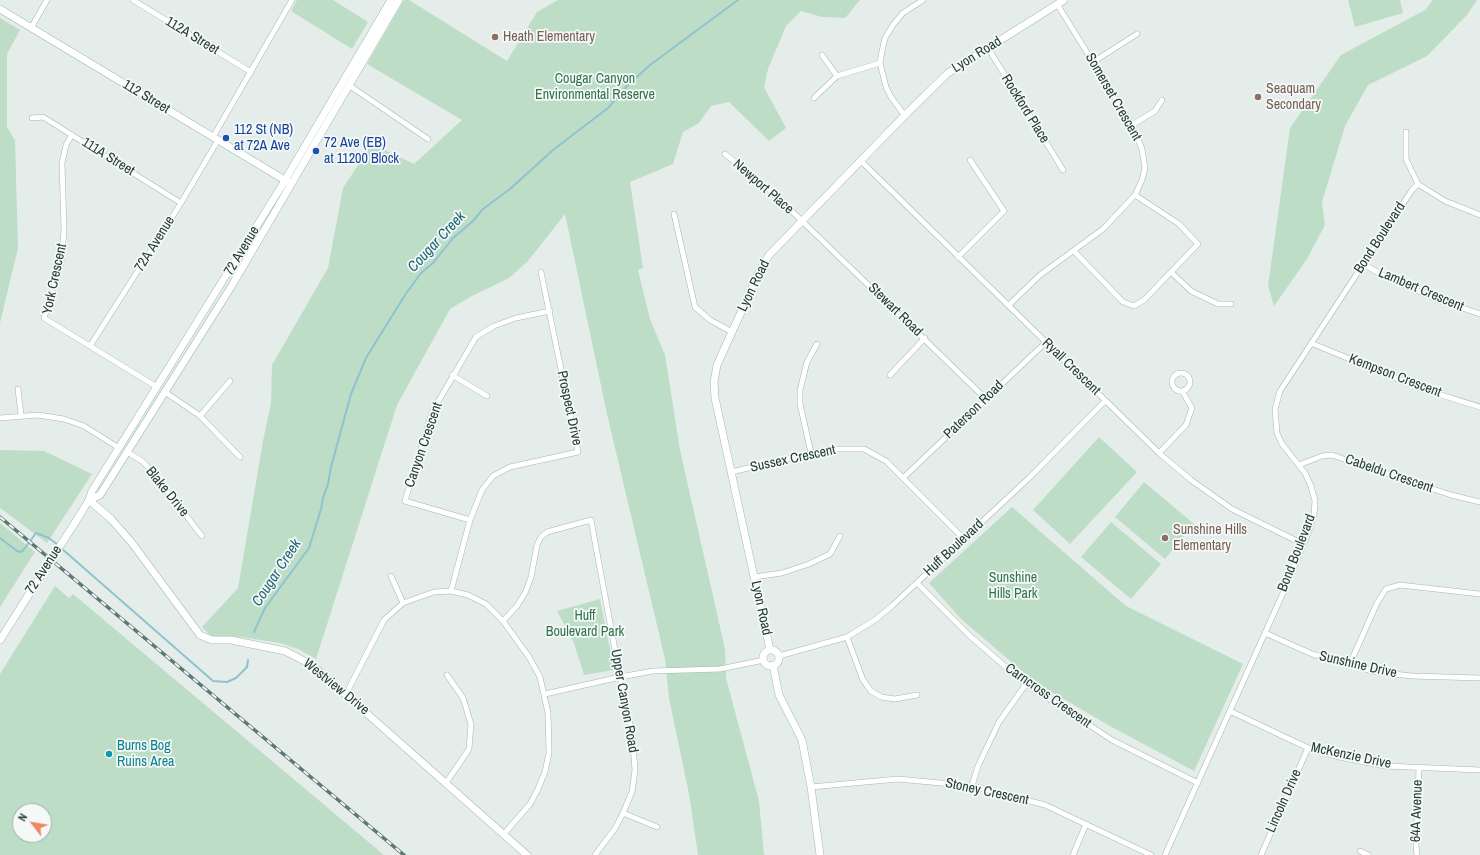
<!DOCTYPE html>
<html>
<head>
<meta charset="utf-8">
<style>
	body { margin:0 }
	#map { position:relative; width:1480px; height:855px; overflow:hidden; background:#e4ede9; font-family:"Archivo Narrow",sans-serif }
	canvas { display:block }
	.north { position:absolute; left:12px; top:803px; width:40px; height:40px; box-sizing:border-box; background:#f4f9f7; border:1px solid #a1aeaa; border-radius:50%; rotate:301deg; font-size:11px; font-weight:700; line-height:16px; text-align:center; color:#243d37 }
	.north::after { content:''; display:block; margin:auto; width:14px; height:18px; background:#ec8962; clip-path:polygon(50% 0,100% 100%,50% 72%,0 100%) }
</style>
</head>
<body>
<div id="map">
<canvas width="1480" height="855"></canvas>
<div class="north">N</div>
</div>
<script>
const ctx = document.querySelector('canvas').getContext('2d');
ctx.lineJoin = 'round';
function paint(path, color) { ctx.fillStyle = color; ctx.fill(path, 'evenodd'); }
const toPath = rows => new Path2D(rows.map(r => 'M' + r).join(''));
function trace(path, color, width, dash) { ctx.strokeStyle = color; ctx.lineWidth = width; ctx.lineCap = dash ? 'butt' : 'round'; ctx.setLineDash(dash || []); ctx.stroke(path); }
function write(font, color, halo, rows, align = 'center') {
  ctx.font = font + ' "Archivo Narrow",sans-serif'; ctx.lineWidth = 3.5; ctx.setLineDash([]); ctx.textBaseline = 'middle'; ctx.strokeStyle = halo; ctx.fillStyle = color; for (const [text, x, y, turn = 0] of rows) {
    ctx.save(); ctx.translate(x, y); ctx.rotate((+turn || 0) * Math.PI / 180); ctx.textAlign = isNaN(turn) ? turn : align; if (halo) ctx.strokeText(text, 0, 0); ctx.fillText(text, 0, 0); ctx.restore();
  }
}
paint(toPath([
	[297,0,333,0,368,22,352,49,291,11],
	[404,0,409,0,507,61,537,12,558,0,860,0,845,18,822,17,801,11,786,26,768,69,764,87,786,128,769,141,729,102,711,106,699,123,683,132,673,164,630,182,643,268,638,270,650,319,665,355,680,450,725,649,726,678,759,801,764,855,698,855,689,794,669,698,665,659,607,414,565,214,528,261,509,278,470,297,450,309,397,405,316,659,298,649,280,643,241,637,211,636,202,627,238,588,263,441,271,403,272,365,328,268,343,188,372,144,414,164,462,120,367,64],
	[1348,0,1400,0,1403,13,1355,27],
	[1433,0,1477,0,1467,15,1427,56,1368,85,1345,126,1322,202,1325,225,1307,259,1274,306,1268,286,1290,128,1341,55,1425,10],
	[0,18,20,30,7,54,7,127,15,140,18,248,0,323],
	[1099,437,1137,472,1070,544,1033,510],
	[0,450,44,451,92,474,47,543,0,508],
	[1144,482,1194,524,1165,559,1115,517],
	[1012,507,1126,606,1243,664,1194,771,1108,725,1035,682,962,620,929,583],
	[1111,522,1161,564,1131,599,1081,557],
	[0,523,35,552,0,607],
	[55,586,69,598,73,594,384,855,0,855,0,674],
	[20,811,44,811,44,835,20,835],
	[600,599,614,670,584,675,574,643,557,611]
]), '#beddc7');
trace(toPath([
	[0,538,17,551,21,552,25,548,36,533,49,538,58,545],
	[61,548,213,681,227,682,236,678,247,667,248,660],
	[254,632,265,608,309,548,321,509,323,498,328,484,331,467,351,394,366,358,405,295,421,273,433,263,453,238,473,221,483,209,510,189,553,150,608,108,627,86,650,65,738,0]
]), '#8ec3cf', 2);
const street = toPath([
	[133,0,251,72],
	[31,28,47,0],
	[988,48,1063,170],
	[822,55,837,76],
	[1093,62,1137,34],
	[350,86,428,139],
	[814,98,837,76,880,63],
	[905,116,891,97,886,87,880,63,882,51,885,38,893,25,903,13,923,0],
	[32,118,43,117,181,203],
	[1132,125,1155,111,1162,100],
	[1406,132,1406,159,1418,184,1445,201,1480,215],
	[72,135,66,145,62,163,64,231,61,263,44,318,157,387],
	[213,137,292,0],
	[725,154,771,191,986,399],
	[861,161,1159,453,1191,480,1232,509,1303,544],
	[674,214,695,307,710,320,732,332],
	[1074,251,1123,302,1134,306,1144,300,1198,244,1179,224,1135,195],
	[958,257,1004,211,970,160],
	[1363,264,1384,276,1441,301,1480,314],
	[1171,272,1191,291,1218,304,1231,304],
	[1009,305,1040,275,1103,229,1135,195,1142,180,1145,168,1142,149,1132,125,1057,4],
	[1311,343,1422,389,1480,407],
	[90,346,181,203,218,140],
	'1172 382a9 9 0 1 1 18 0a9 9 0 1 1-18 0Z',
	[452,375,487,396],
	[890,375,925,338],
	[18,389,21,415],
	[165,392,200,416,240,457],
	[200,416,230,381],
	[0,418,38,415,64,419,84,426,119,448],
	[127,452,142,461,150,469,202,536],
	[811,453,800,404,800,390,807,362,817,344],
	[1159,453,1186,425,1192,408,1182,391],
	[1299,465,1322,456,1332,455,1451,495,1480,502],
	[731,472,830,449,864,449,886,461,964,539],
	[903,478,1045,343],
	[470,520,405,501,432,412,476,337,494,326,516,318,550,311],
	[391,576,403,603],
	[754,577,782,573,809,564,830,554,840,536],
	[917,583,970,636,1022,681,1112,740,1198,783],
	[451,591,470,520,482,490,493,476,510,467,578,452,541,272],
	[503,621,517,606,526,591,531,577,537,545,541,537,547,532,591,520,620,677,632,733,635,770,632,792,623,813,616,827,595,855],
	[1265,633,1312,654,1376,672,1412,676,1480,678],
	[847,637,863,680,871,691,881,697,895,699,917,695],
	[779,656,847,637,875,620,893,605,1030,477,1105,401],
	[1349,666,1377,603,1386,589,1400,585,1480,594],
	[346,694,384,620,403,603,434,592,451,591,468,595,486,604,503,621,529,657,540,677,548,713,549,753,545,772,538,789,530,804,504,834],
	[545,694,620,677,653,671,720,669,764,660],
	[1230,711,1308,748,1339,757,1385,766,1480,770],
	[446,783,469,749,471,724,463,698,447,675],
	[972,786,978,766,999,722,1026,684],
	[811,787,898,779,972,786,1045,805,1151,855],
	[623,813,657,827],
	[1360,851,1368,855],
	[1073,855,1086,824],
	[1165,855,1283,593,1307,536,1314,515,1315,501,1311,486,1305,473,1282,444,1277,433,1275,409,1280,391,1412,190,1418,184],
	[1261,855,1308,748],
	[1417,855,1416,846,1419,768]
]);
const secondary = toPath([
	[0,9,288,182],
	[89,500,100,495,231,287,399,0],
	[89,500,111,519,132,543,200,635,212,640,231,640,285,651,312,665,527,855],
	[78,518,89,500,92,491,281,187,391,0],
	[0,640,33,588],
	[770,650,715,398,714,382,717,365,732,332,761,268,769,255,909,111,948,73,1064,0],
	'763 658a8 8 0 1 1 16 0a8 8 0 1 1-16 0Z',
	[773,665,779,695,802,740,811,787,820,855]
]);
trace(street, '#a7b5b0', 6);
trace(secondary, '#a2b8b1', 8);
trace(street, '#fff', 5);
trace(secondary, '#fff', 7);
const rail = toPath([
	[0,517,404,855]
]);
trace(rail, '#5e7973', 3.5);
trace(rail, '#f4f9f7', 2, [6]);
const secondaryBridge = toPath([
	[33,588,78,518]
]);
trace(secondaryBridge, '#a2b8b1', 8, []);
trace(secondaryBridge, '#fff', 7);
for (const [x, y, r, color] of [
	[495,37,4,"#8d6e63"],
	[1258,97,4,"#8d6e63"],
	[226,138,4,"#1a4fb4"],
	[316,151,4,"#1a4fb4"],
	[1165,538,4,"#8d6e63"],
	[109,754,4,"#0f9aa8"]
]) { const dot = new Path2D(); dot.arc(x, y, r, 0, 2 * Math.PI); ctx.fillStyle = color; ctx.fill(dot); trace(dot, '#f4f9f7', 1.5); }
write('14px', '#243d37', '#f4f9f7', [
	["112A Street",192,36,31],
	["Lyon Road",977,55,-32],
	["112 Street",146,97,31],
	["Somerset Crescent",1113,97,60],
	["Rockford Place",1025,109,58],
	["111A Street",108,157,32],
	["Newport Place",763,187,41],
	["Bond Boulevard",1380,238,-57],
	["72A Avenue",155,244,-58],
	["72 Avenue",242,251,-59],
	["York Crescent",55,279,-78],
	["Lyon Road",754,286,-64],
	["Lambert Crescent",1421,290,23],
	["Stewart Road",895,310,44],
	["Ryall Crescent",1071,367,44],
	["Kempson Crescent",1395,376,21],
	["Prospect Drive",569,408,78],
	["Paterson Road",974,410,-44],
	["Canyon Crescent",424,445,-71],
	["Sussex Crescent",793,459,-12],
	["Cabeldu Crescent",1389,474,19],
	["Blake Drive",167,492,51],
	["Huff Boulevard",954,548,-43],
	["Bond Boulevard",1297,553,-69],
	["72 Avenue",44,570,-57],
	["Lyon Road",761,608,78],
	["Sunshine Drive",1358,665,13],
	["Westview Drive",336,687,39],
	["Carncross Crescent",1048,696,35],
	["Upper Canyon Road",624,701,80],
	["McKenzie Drive",1351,756,12],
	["Stoney Crescent",987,792,12],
	["Lincoln Drive",1284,801,-66],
	["64A Avenue",1417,811,-88]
]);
write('14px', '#785e54', '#f4f9f7', [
	["Heath Elementary",503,37],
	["Seaquam",1266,89],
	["Secondary",1266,105],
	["Sunshine Hills",1173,530],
	["Elementary",1173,546]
], 'left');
write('14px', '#30734c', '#f4f9f7', [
	["Cougar Canyon",595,79],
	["Environmental Reserve",595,95],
	["Sunshine",1013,578],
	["Hills Park",1013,594],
	["Huff",585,616],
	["Boulevard Park",585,632]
]);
write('14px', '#164399', '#f4f9f7', [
	["112 St (NB)",234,130],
	["at 72A Ave",234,146],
	["72 Ave (EB)",324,143],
	["at 11200 Block",324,159]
], 'left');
write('14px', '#0d838f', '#f4f9f7', [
	["Burns Bog",117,746],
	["Ruins Area",117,762]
], 'left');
write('italic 15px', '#206577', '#f4f9f7', [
	["Cougar Creek",437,242,-47],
	["Cougar Creek",277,573,-57]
]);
</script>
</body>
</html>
